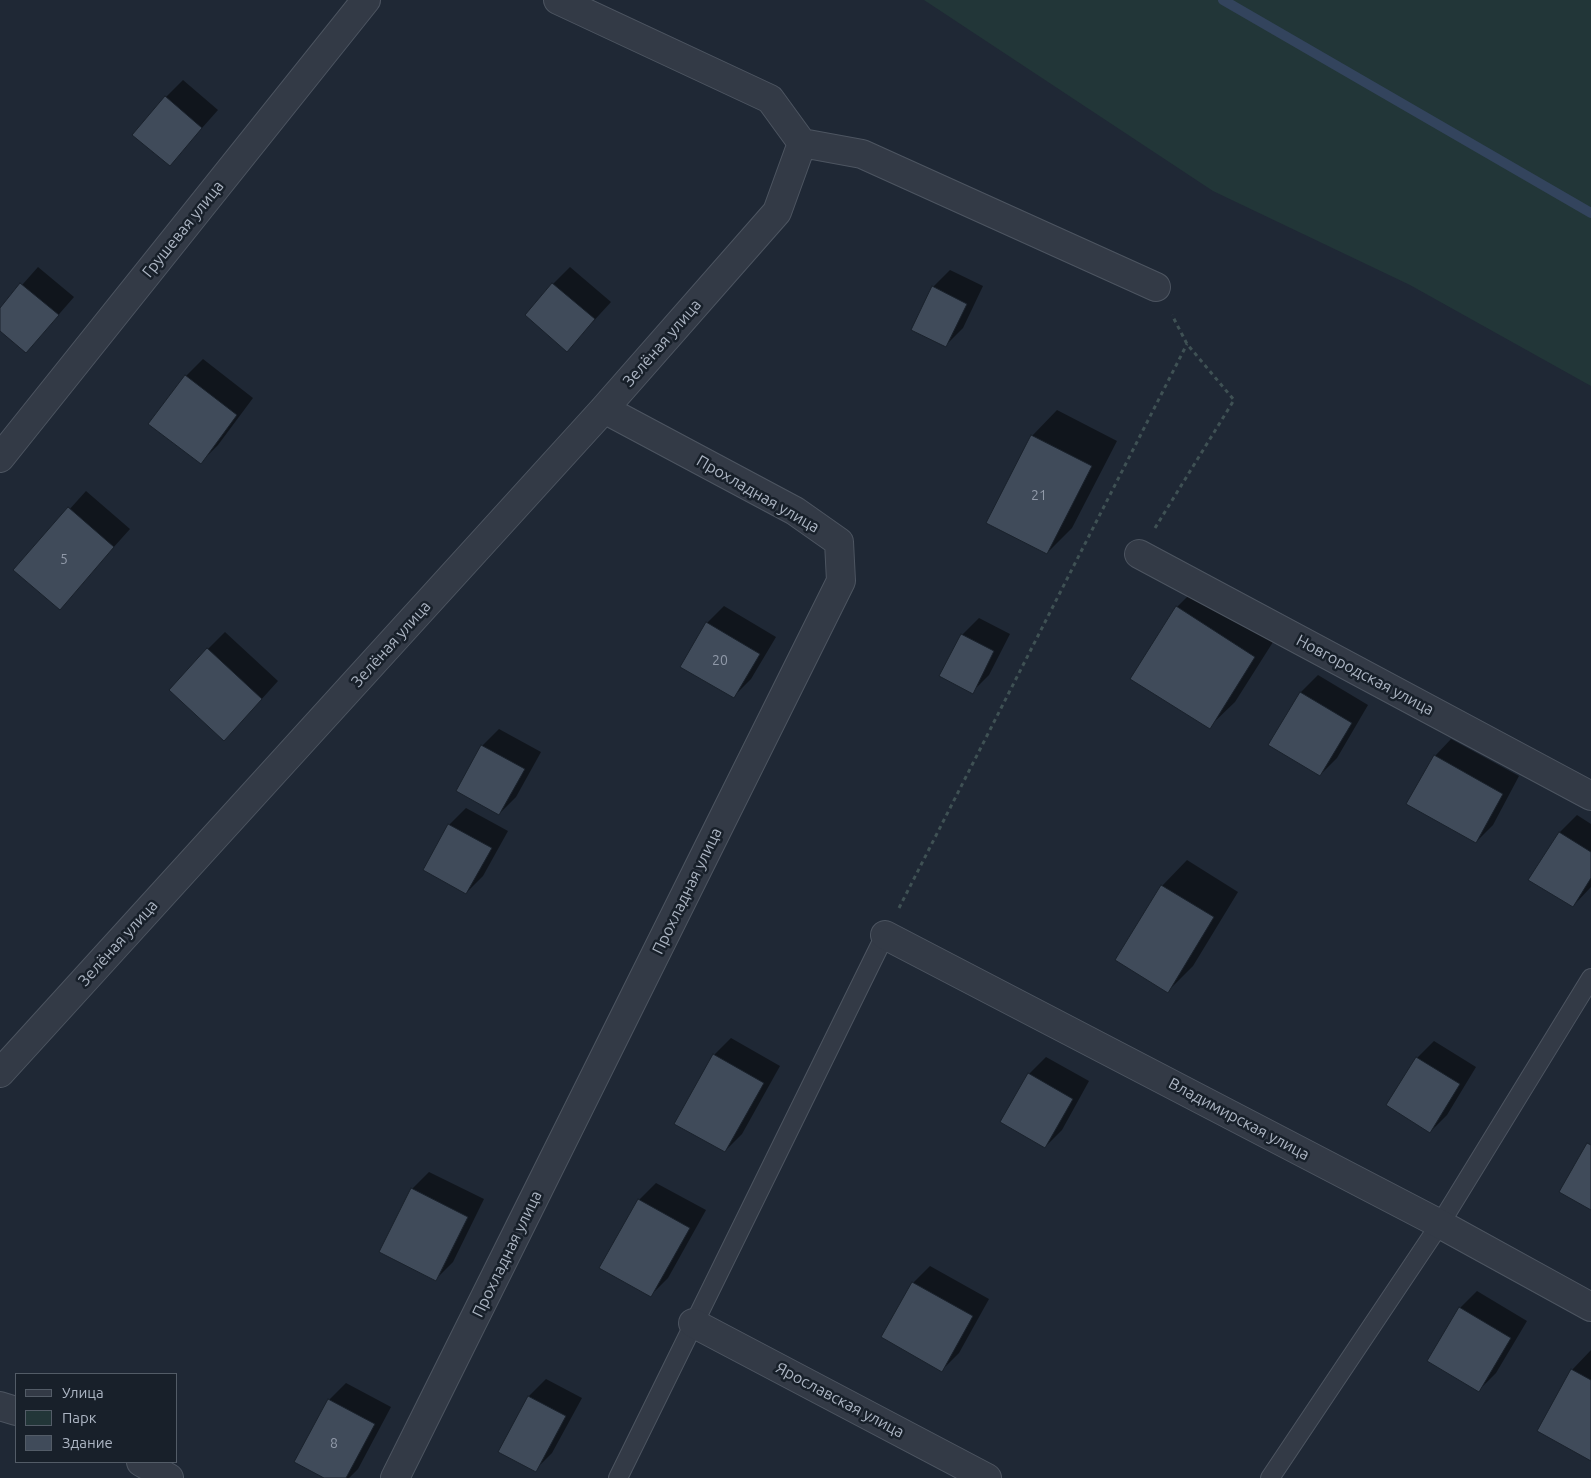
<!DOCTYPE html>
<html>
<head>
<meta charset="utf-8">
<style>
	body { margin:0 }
	#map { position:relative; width:1591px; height:1478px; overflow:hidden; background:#1f2835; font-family:Ubuntu,sans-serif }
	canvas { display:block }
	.legend { position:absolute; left:15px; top:1373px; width:162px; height:90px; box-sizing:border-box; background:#18202a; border:1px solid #535c67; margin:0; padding:6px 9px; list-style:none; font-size:15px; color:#acb5c3 }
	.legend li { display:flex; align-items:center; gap:10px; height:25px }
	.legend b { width:25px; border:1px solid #535c67 }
</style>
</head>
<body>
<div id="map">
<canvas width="1591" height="1478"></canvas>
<ul class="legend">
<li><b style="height:6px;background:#333a46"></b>Улица</li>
<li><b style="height:14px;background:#223638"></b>Парк</li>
<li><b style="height:14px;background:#404b5a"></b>Здание</li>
</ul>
</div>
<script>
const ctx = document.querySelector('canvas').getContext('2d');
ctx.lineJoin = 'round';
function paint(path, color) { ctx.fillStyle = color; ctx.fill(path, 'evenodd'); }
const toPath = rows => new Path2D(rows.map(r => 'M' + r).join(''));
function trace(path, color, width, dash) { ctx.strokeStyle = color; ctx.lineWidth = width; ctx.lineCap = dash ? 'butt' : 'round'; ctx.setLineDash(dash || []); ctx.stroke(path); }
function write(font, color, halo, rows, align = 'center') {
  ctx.font = font + ' Ubuntu,sans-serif'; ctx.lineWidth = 5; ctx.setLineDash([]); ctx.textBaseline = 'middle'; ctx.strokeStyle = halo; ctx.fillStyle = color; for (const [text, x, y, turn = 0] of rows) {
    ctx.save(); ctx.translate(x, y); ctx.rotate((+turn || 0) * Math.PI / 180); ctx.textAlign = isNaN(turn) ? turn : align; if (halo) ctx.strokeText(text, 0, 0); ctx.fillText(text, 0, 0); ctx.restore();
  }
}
paint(toPath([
	[924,0,1591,0,1591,386,1410,285,1213,191]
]), '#223638');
paint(toPath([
	[183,80,218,110,170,164,166,97],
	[38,267,74,297,26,352,0,330,0,310],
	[570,267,611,302,567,350,553,284],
	[950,270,983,286,963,328,946,345,933,287],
	[203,359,253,398,218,445,201,462,186,376],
	[1057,410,1117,441,1072,528,1047,553,1032,436],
	[86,491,130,529,59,608,15,570],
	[1202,582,1280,631,1235,702,1209,727,1177,607],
	[724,606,776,637,751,679,734,696,707,623],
	[979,618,1010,634,989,675,972,692,962,635],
	[225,632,278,681,241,722,208,649],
	[1318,675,1368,705,1337,758,1320,775,1269,745,1301,692],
	[499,729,541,752,516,797,499,814,482,746],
	[1451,739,1519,776,1493,825,1476,842,1435,756],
	[466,808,508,831,483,876,466,893,449,825],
	[1577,815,1591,824,1591,887,1573,906,1530,880,1560,832],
	[1187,860,1238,892,1193,966,1168,991,1162,886],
	[731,1038,780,1066,742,1134,725,1151,714,1055],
	[1434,1041,1476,1067,1447,1115,1430,1132,1417,1058],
	[1046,1057,1089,1081,1062,1130,1045,1147,1029,1074],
	[429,1172,484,1199,453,1262,436,1279,412,1189],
	[656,1183,706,1210,668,1278,651,1295,601,1268,639,1200],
	[930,1266,989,1299,959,1353,942,1370,913,1283],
	[1477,1291,1527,1321,1496,1373,1479,1390,1460,1308],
	[1591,1350,1591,1459,1572,1370],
	[546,1379,582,1398,552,1453,535,1470,500,1452,529,1396],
	[346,1383,391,1407,358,1469,349,1478,326,1478,329,1400]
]), '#0007');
trace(toPath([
	[1223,0,1591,213]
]), '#33445d', 10);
const building = toPath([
	[165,96,202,128,170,166,132,135,165,96],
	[20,283,59,315,26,353,0,331,0,308,20,283],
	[552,283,595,319,567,352,525,315,552,283],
	[932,286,967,304,946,347,911,330,932,286],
	[185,375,237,415,201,464,148,424,185,375],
	[1031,435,1092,466,1047,554,986,523,1031,435],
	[68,507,114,547,60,610,13,570,68,507],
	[1176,606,1255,657,1210,729,1130,679,1176,606],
	[706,622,760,654,734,698,680,667,706,622],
	[961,634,994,651,973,694,939,676,961,634],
	[207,648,262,699,224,741,169,690,207,648],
	[1300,692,1352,723,1320,776,1268,745,1300,692],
	[481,745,525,769,499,815,456,791,481,745],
	[1434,755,1503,794,1476,843,1406,804,1434,755],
	[448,824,492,848,466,894,423,870,448,824],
	[1559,832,1591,852,1591,878,1573,907,1528,880,1559,832],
	[1161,885,1214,917,1168,993,1115,960,1161,885],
	[713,1054,764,1083,725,1152,674,1124,713,1054],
	[1416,1057,1460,1084,1430,1133,1386,1105,1416,1057],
	[1028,1073,1073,1099,1045,1148,1000,1122,1028,1073],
	[1587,1143,1591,1145,1591,1210,1559,1192,1587,1143],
	[411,1188,468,1217,436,1281,379,1252,411,1188],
	[638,1199,690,1228,651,1297,599,1268,638,1199],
	[912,1282,973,1316,942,1372,881,1337,912,1282],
	[1459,1307,1511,1338,1479,1392,1427,1361,1459,1307],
	[1571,1369,1591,1380,1591,1461,1537,1431,1571,1369],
	[528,1396,566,1416,536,1472,498,1452,528,1396],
	[328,1399,375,1424,346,1478,324,1478,294,1462,328,1399]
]);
paint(building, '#404b5a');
trace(building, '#1a222c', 1);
const service = toPath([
	[618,1478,885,935],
	[1270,1478,1440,1224,1591,978]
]);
const minor = toPath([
	[802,143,862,154,1156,287],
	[0,458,366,0],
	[1139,554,1591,796],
	[885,935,1440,1224,1591,1307],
	[0,1073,604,409,777,212,802,143,770,99,558,0],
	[693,1323,987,1478],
	[0,1406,16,1411],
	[141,1462,169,1478],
	[395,1478,841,581,839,542,795,511,604,409]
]);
trace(service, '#4d5561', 20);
trace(minor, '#4d5561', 30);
trace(toPath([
	[1155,528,1234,400,1187,344,1172,315],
	[899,908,1187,344]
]), '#3f5154', 3, [4, 4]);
trace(service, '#333a46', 18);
trace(minor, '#333a46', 28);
write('14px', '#919aa9', null, [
	["21",1039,495],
	["5",64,559],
	["20",720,660],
	["8",334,1443]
]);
write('16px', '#acb5c3', '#18202a', [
	["Грушевая улица",183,229,-51],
	["Зелёная улица",662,343,-49],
	["Прохладная улица",758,494,30],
	["Зелёная улица",391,644,-48],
	["Новгородская улица",1365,675,28],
	["Прохладная улица",687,891,-64],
	["Зелёная улица",118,943,-48],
	["Владимирская улица",1239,1119,28],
	["Прохладная улица",507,1254,-64],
	["Ярославская улица",840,1400,28]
]);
</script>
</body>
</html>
